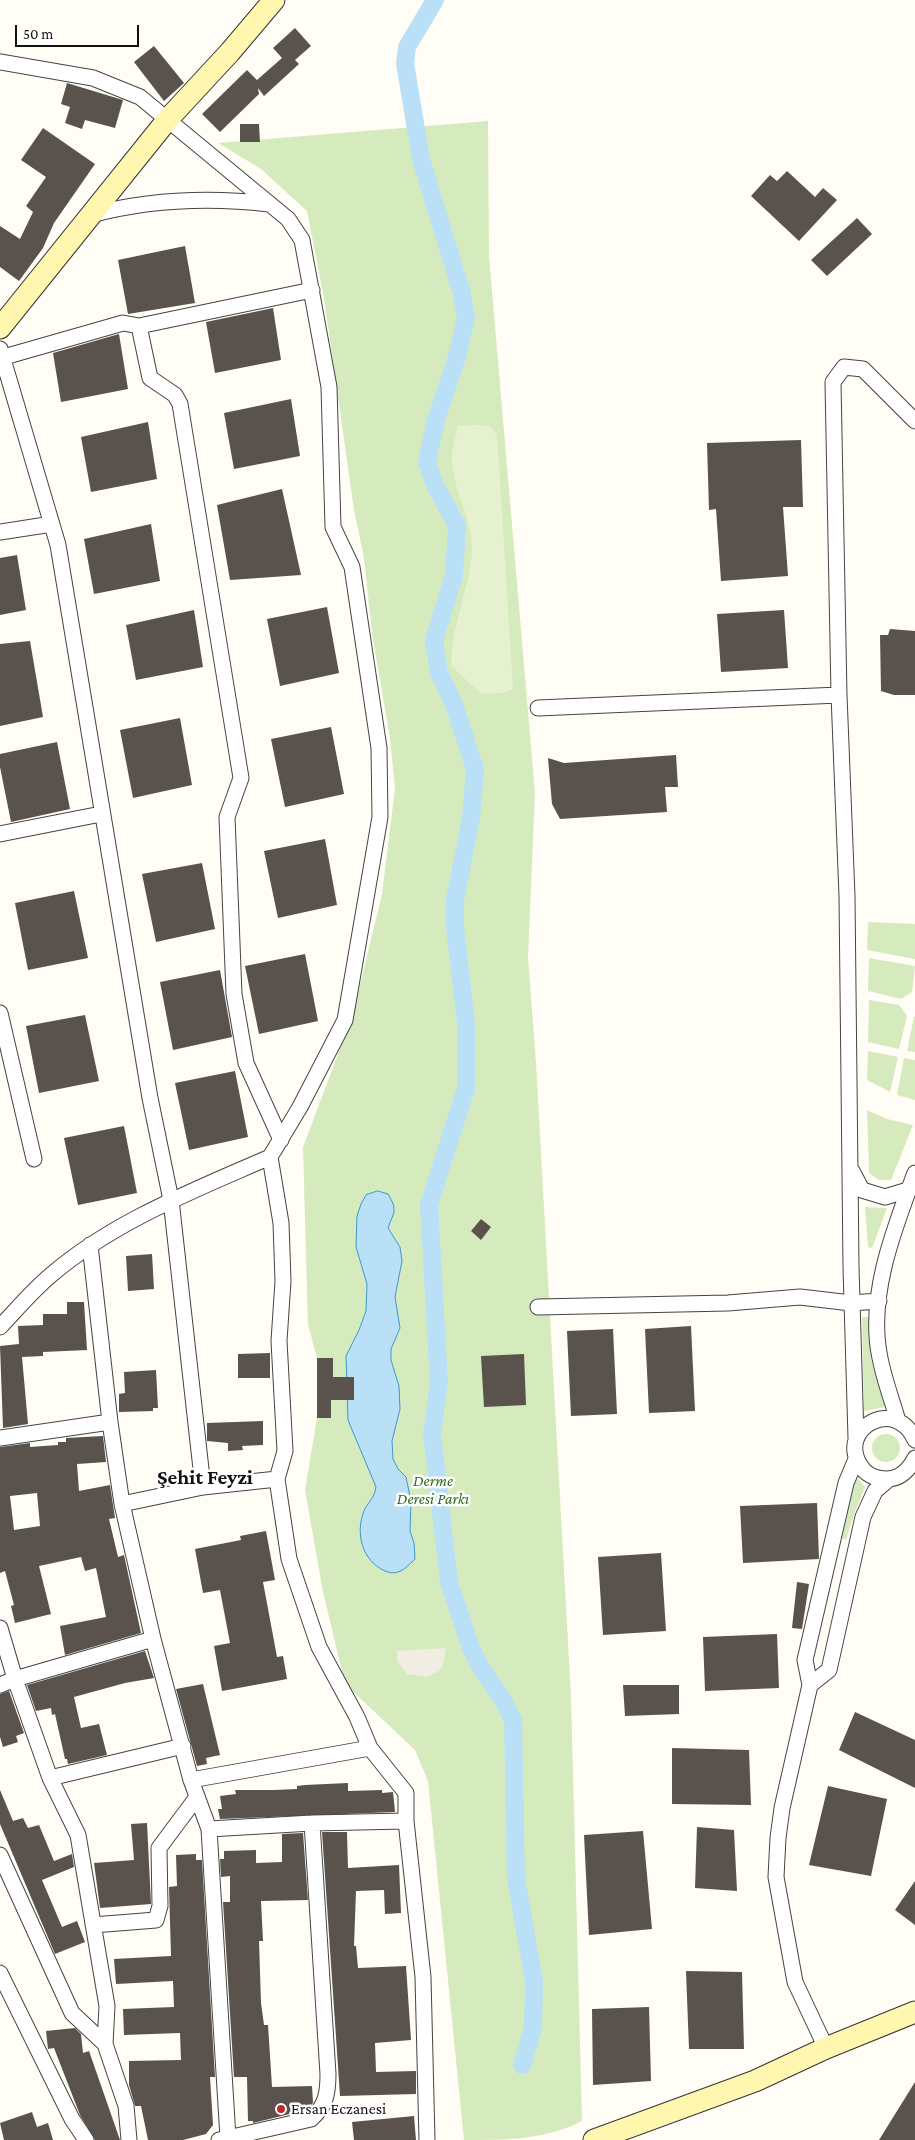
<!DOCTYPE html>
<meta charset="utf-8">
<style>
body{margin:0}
#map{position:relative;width:915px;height:2140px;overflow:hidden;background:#fffdf5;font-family:"Crimson Pro",serif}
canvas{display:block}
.scale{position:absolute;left:15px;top:25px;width:124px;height:22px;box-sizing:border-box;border:2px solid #111;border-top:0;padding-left:6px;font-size:15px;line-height:18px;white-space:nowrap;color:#111;-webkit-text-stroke:4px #fff;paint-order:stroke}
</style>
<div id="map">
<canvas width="915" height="2140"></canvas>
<div class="scale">50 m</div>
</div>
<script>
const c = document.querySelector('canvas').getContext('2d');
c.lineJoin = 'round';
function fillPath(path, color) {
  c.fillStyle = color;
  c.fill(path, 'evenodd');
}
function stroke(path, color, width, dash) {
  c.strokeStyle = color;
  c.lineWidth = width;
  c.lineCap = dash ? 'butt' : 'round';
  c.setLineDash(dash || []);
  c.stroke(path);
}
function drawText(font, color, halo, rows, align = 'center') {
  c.font = font + ' "Crimson Pro",serif';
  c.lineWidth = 5;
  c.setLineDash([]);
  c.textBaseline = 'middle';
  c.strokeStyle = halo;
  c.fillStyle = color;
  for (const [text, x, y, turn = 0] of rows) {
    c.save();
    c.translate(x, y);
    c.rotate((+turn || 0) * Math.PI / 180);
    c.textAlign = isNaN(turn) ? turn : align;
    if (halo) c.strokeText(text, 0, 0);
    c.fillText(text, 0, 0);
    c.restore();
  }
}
fillPath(new Path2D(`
 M488 121 489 256 535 793 528 957 536 1063 571 1697 582 2121C546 2140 505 2140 464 2140L428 1781 415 1750 345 1684 323 1592 305 1490 317 1418V1358L308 1324 303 1147 353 1014 382 894 395 788 390 738 372 633 364 558 354 510 324 298 307 211 261 169 218 143Z
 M868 922 915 924V959L867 950Z
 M869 958 915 966 912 992 901 999 868 991Z
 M869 1000 899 1005 907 1016 899 1049 868 1042Z
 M914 1017H915V1052L907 1051Z
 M868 1051 898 1057 890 1092 867 1080Z
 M904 1058 915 1060V1100L897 1095Z
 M867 1110 887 1119 913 1125 891 1180H879L869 1173Z
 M865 1207 887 1208 872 1248 868 1247Z
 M862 1317H869L871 1359 885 1407 864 1411Z
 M872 1448a14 14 0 1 1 28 0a14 14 0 1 1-28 0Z
 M856 1477 865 1487 854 1514 846 1540 842 1538Z`), '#d5ebbd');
fillPath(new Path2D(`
 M472 425 490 426 497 434 513 689 502 693 482 694 452 667C449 628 470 592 472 552 473 521 455 494 452 463 451 452 455 437 458 426Z`), '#e6f2cf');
fillPath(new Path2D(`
 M446 1648 443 1665 439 1671 427 1677 407 1674 397 1661V1651Z`), '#f1ede2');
const water = new Path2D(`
 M378 1191 388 1194C398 1211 394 1211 388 1228L400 1247 402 1261 395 1297 400 1328 391 1349V1360L399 1386 400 1409 392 1441 393 1459 398 1469 406 1477 411 1501 410 1531 414 1543 415 1559C407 1567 398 1577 385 1571 362 1561 355 1533 364 1511 368 1501 374 1500 376 1487L348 1420 346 1356 359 1330 366 1311 367 1284 356 1247 357 1216 361 1204 366 1195Z`);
fillPath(water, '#b9e0f7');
stroke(water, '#3f96cf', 1);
stroke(new Path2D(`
 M435 0 407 47 405 63 421 159 462 294 466 318 456 360 436 420 427 462 435 485 457 526 454 576 434 640 439 673 454 704 475 769 471 818 455 900V927L466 1024V1088L429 1205 439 1383 432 1433 449 1582 471 1648 480 1666 503 1700 513 1720 516 1878 534 1981 533 2028 522 2065`), '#b9e0f7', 18);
fillPath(new Path2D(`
 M295 28 311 46 295 60 299 64 264 96 258 88 259 94 220 132 202 114 247 70 257 80 282 58 273 48Z
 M154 46 184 83 164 101 134 62Z
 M67 83 123 100 115 128 85 120 82 129 65 123 70 107 61 104Z
 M240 124H259L260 142H240Z
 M43 128 95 164 54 223 43 248 19 281 0 267V226L20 239 33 212 26 206 46 177 21 160Z
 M787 171 815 197 823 188 837 200 799 241 751 196 770 175 777 181Z
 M857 218 872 234 827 276 811 260Z
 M185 246 195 303 128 314 118 260Z
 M273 308 281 360 215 373 206 322Z
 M119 334 128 389 61 402 53 353Z
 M291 399 300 456 234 469 224 413Z
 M148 422 157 479 91 492 81 437Z
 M801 440 803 507H783L788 576 721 581 716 509 709 510 707 443Z
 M282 489 301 575 230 580 217 505Z
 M151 524 160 581 94 594 84 539Z
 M17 555 26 610 0 615V558Z
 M327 607 339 673 280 686 267 619Z
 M194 610 203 667 136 680 126 625Z
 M784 610 788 668 721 672 717 614Z
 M890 629 915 631V695H894L881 691 880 635H888Z
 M30 641 43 717 0 726V644Z
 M180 718 192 785 133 798 120 730Z
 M331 727 344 794 285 807 271 739Z
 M57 742 70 809 11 822 0 767V754Z
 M676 755 678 787H665L667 812 560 819 552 804 548 758 564 763Z
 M325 839 337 905 278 918 264 851Z
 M202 863 215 929 156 942 142 874Z
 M74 891 88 958 28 970 15 903Z
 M305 954 318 1021 259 1034 245 966Z
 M220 970 232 1037 173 1050 160 982Z
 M85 1015 99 1081 39 1093 26 1026Z
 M235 1071 248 1137 189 1150 175 1083Z
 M124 1126 137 1193 78 1205 64 1138Z
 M481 1219 491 1227 481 1240 471 1231Z
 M152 1254 154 1289 128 1291 126 1256Z
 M67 1302H84L87 1350 43 1352V1356L22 1357 28 1424 3 1428 0 1346 19 1344 18 1326 43 1325V1314H67Z
 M691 1326 695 1411 649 1413 645 1329Z
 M613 1329 617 1414 571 1416 567 1331Z
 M270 1353V1378H238V1354Z
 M524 1354 526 1405 484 1407 481 1356Z
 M317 1358H333V1377H354V1400H331V1418H317Z
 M156 1370 158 1408H153V1411L119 1412V1394L125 1393 124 1372Z
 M263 1421V1445L242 1446 243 1450 228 1451V1443L207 1441V1423Z
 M103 1436 106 1462 77 1464 79 1491 110 1485 115 1518 109 1519 118 1557 124 1555 141 1633 65 1655 60 1626 106 1617 96 1568 85 1571 81 1557 39 1566 51 1614 15 1623 11 1606 14 1605 5 1571 0 1573V1447L30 1443V1447L58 1445V1442H66V1438ZM37 1493 40 1526 14 1530 10 1496Z
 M817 1503 819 1559 743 1563 740 1506Z
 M266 1531 275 1580 263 1582 277 1657 283 1656 287 1679 222 1691 214 1646 230 1643 220 1590 203 1593 195 1549 241 1540 240 1536Z
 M661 1553 666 1631 603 1635 598 1557Z
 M797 1582 809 1584 802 1629 792 1628Z
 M777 1634 779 1688 705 1691 703 1637Z
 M145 1651 154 1678 125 1683 74 1697 81 1728 99 1724 107 1755 68 1764 67 1759H65L55 1714 52 1715 51 1708 36 1711 27 1685Z
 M203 1684 220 1755 206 1758 207 1764 197 1766 176 1689Z
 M623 1685H679V1714L625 1716Z
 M9 1691 24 1733 16 1736 18 1742 3 1747 0 1737V1694Z
 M855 1712 915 1740V1788L839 1750Z
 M672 1748 749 1750 751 1805 672 1804Z
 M348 1783V1791L382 1790V1793L393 1792 395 1812 220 1819 218 1809H222L220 1796 236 1794 235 1790H275L297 1789V1786L305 1785Z
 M828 1786 887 1799 871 1876 809 1865Z
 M0 1790 13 1821 23 1818 28 1828 39 1825 54 1861 72 1854 74 1867 42 1880 62 1927 77 1921 85 1942 55 1954 0 1824Z
 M147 1823 151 1904 100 1908 94 1863 134 1860 131 1824Z
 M697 1827 734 1830 737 1891 695 1888Z
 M643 1831 652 1929 589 1935 584 1835Z
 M322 1832H347L348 1868 399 1865 401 1913 385 1914 384 1890 356 1891 354 1946H356L358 1968 406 1966 411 2040 375 2043 376 2072 416 2071V2094L340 2096Z
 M303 1833 308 1900 261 1901 263 1941H259L261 2003 264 2025H268L272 2087 312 2086 313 2103 306 2110 253 2123V2121H248L247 2077H234L223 1902H230V1876L221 1877 220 1859H224V1851L256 1850V1863L282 1862V1834Z
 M196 1854V1860H202L215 2077H210L213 2125 206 2134 183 2140H148L141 2106H135L129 2085V2061L181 2060 180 2033 124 2035 123 2009 174 2007 173 1981 116 1984 114 1959 171 1956 169 1887 177 1886 176 1855Z
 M915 1881V1925L895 1910Z
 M686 1971 742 1972 744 2049H689Z
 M649 2007 651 2081 593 2085 592 2009Z
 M75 2028 81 2034 83 2053 89 2051 120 2140H95L80 2115 54 2048 48 2049 46 2031Z
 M915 2082V2140H879Z
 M32 2112 37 2127 48 2123 53 2140H4L0 2123Z
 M414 2116 416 2140H354L352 2122Z`), '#5a524d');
const street = new Path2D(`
 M0 62 93 78 140 97 288 219 302 240 329 387 333 527 352 567 379 748 380 817 345 1020 300 1107 270 1157 281 1223 283 1281 279 1341 285 1451 277 1479 289 1559 319 1647 357 1717 370 1748 406 1793V1821L423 1977 427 2140
 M91 215C151 199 208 197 269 204
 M0 349 58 545 150 1098 171 1200 203 1487 277 1479
 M0 361 4 357 123 323 139 326
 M0 532 52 524
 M538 708 839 695
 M0 834 101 814
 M0 1013 34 1159
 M281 1140 246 1063 234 994 227 817 241 778 180 404 175 395 150 378 139 326 312 290
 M852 1171 862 1190 885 1197 908 1190
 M90 1245 110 1422 122 1504
 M538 1307 728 1303 800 1297 851 1303 879 1301
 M0 1327C17 1309 33 1290 51 1275 114 1221 195 1190 270 1157
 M898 1421C892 1400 884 1379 880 1358 867 1297 894 1229 915 1173
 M0 1438 110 1422
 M856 1438 851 1267 847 896 839 695 833 382 844 367 863 369 915 421
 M915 1440C896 1396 837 1428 860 1465 865 1474 875 1479 886 1479 900 1479 909 1470 915 1458
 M856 1459 846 1483 805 1660 810 1685 829 1670 863 1517 875 1491 889 1479
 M203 1487 122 1504 153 1639 191 1780 209 1829 228 2138
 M0 1628 15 1679 50 1778 78 1835 107 2006 105 2044
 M0 1685 15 1679 153 1639
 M810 1685 782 1808 778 1838 776 1877 795 1982 826 2048
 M50 1778 183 1746
 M191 1780 370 1748
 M209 1829 312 1823
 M0 1855 72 2013 105 2044 126 2106 129 2140
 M93 1925 156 1920 160 1906 159 1848 197 1797
 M0 1973 72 2119 86 2140
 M219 2140 311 2119C326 2106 328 2093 328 2074L312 1823 406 1821`);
const secondary = new Path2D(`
 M0 328 168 119 230 52 274 0
 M594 2140 755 2081 826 2048 915 2012`);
stroke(street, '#444', 17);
stroke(secondary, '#333', 23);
stroke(street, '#fff', 15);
stroke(secondary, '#fff6b0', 21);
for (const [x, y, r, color] of [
 [281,2109,5,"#c4262e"]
]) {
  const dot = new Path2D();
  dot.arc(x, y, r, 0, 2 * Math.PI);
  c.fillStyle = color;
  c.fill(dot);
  stroke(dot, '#fff', 2);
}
drawText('italic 16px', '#2f6b1f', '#fff', [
 ["Derme",433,1481],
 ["Deresi Parkı",433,1499]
]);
drawText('16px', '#111', '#fff', [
 ["Ersan Eczanesi",291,2109]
], 'left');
drawText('bold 21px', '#111', '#fff', [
 ["Şehit Feyzi",205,1478]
]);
</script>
